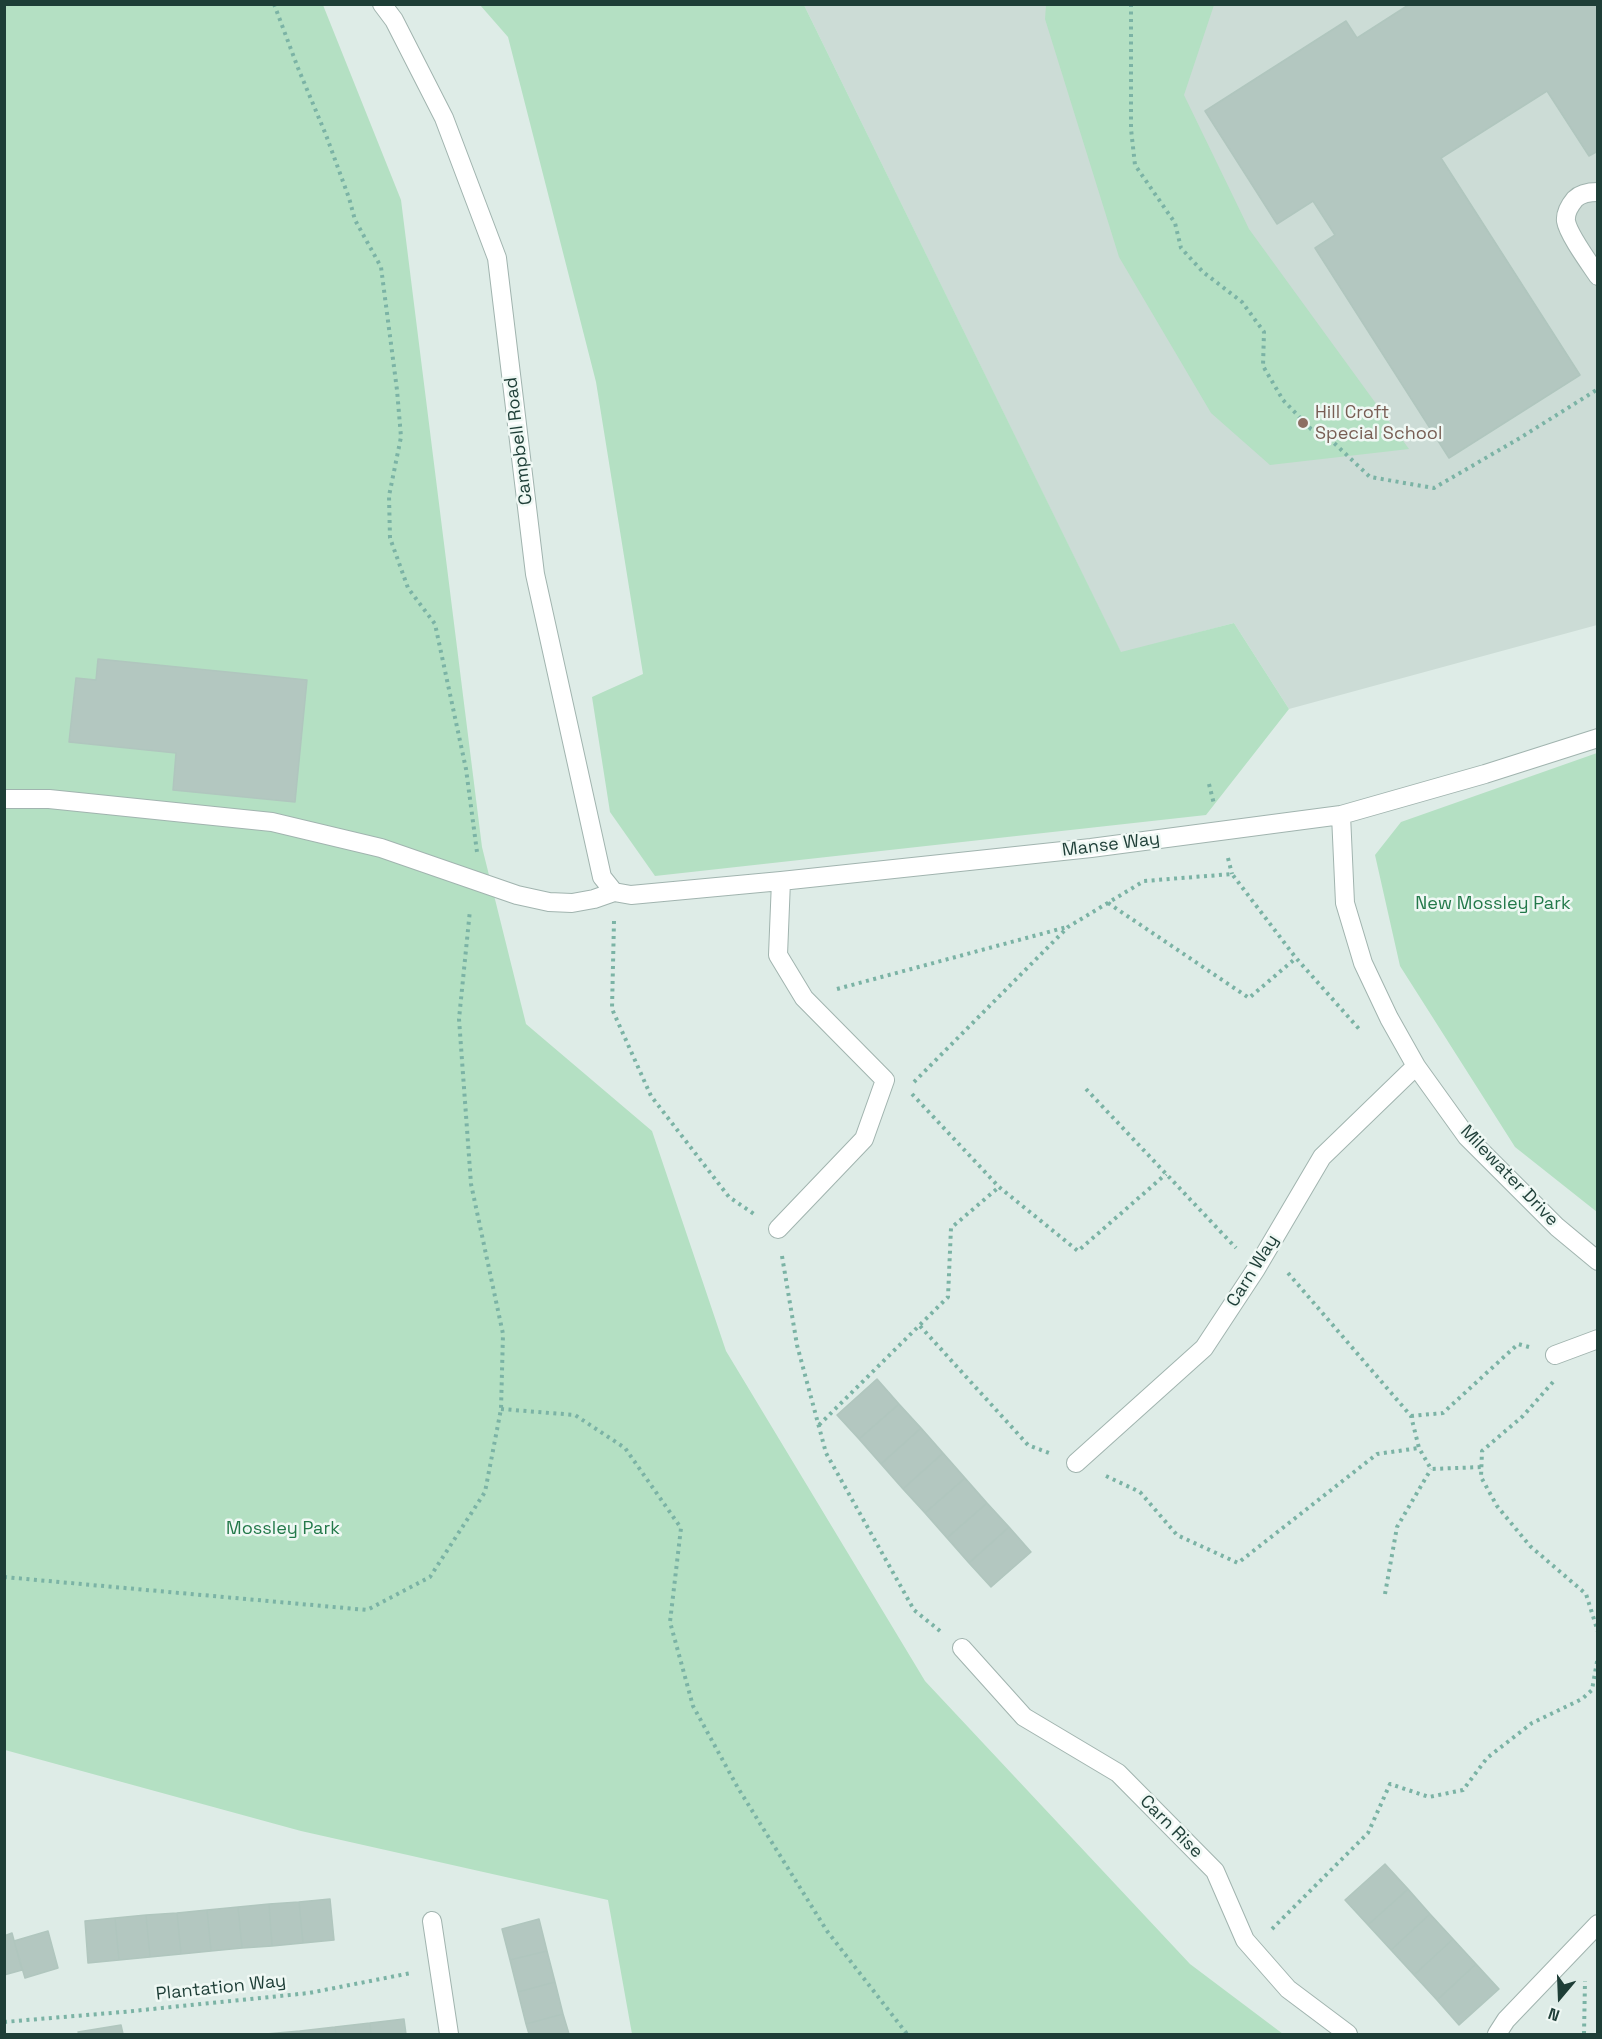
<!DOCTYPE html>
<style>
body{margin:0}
#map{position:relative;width:1602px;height:2039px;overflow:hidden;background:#deece7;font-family:"Space Grotesk",sans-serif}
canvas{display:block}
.frame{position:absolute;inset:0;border:6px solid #1e3e37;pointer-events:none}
.north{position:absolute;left:1530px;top:1967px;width:60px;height:60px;-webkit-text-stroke:4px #eff8f4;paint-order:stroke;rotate:199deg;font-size:16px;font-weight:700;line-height:24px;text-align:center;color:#1e3e37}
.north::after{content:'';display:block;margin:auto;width:21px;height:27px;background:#1e3e37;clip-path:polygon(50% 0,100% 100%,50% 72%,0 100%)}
</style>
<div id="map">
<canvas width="1602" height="2039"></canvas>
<div class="frame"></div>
<div class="north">N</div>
</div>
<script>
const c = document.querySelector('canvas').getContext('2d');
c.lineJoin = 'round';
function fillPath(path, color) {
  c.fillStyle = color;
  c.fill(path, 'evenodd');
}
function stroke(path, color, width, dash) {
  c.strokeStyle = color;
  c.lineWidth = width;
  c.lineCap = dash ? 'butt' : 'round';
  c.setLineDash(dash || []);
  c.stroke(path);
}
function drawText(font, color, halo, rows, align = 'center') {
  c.font = font + ' "Space Grotesk",sans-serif';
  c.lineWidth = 5;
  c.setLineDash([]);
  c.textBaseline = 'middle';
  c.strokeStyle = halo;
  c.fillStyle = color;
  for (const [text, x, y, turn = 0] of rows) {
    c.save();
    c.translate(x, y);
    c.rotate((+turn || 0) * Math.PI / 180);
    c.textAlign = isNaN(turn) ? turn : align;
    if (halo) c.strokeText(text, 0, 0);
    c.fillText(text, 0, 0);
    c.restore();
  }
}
fillPath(new Path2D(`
 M804 5H1597V625L1289 709 1234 623 1121 653Z`), '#ccdcd6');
fillPath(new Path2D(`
 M5 5H323L401 200 482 847 526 1024 652 1131 726 1351 925 1681 1190 1964 1283 2034H632L608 1900 301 1831 5 1750Z
 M480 5H804L1121 652 1234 623 1289 709 1206 815 655 876 610 812 592 697 643 674 596 382 508 37Z
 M1046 5H1214L1184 95 1249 229 1409 449 1270 465 1211 413 1119 257 1045 19Z
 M1597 753H1598L1597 1212 1515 1147 1400 966 1375 855 1401 822Z`), '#b4e0c3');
const building = new Path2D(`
 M1410 4H1598V151L1589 156 1547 91 1441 158 1580 375 1449 458 1315 248 1335 235 1313 201 1277 224 1205 111 1346 21 1357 38Z
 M98 659 307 680 295 802 173 790 176 753 69 742 76 678 96 680Z
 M877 1379 899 1404 859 1439 837 1415Z
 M899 1404 921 1428 881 1464 859 1439Z
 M921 1428 943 1453 903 1489 881 1464Z
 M943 1453 965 1478 925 1513 903 1489Z
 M965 1478 987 1503 947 1538 925 1513Z
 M987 1503 1009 1527 969 1563 947 1538Z
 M1009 1527 1031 1552 991 1587 969 1563Z
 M1385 1864 1408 1889 1368 1925 1345 1900Z
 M1408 1889 1430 1914 1391 1950 1368 1925Z
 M330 1899 334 1940 303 1943 299 1902Z
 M299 1902 303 1943 272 1946 269 1904Z
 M269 1904 272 1946 242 1948 238 1907Z
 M238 1907 242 1948 211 1951 207 1910Z
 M207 1910 211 1951 181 1954 177 1913Z
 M177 1913 181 1954 150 1957 146 1915Z
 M1430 1914 1453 1939 1414 1975 1391 1950Z
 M146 1915 150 1957 119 1960 115 1918Z
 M115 1918 119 1960 88 1963 85 1921Z
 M539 1919 547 1951 510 1960 502 1929Z
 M48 1931 58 1968 25 1978 14 1941Z
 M12 1933 22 1970 4 1975V1936Z
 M1453 1939 1476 1964 1437 2000 1414 1975Z
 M547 1951 555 1982 518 1992 510 1960Z
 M1476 1964 1499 1989 1459 2025 1437 2000Z
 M555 1982 563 2014 526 2024 518 1992Z
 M563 2014 569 2034H529L526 2024Z
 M404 2019 406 2034H371L370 2023Z
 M370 2023 371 2034H336L335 2027Z
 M121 2025 123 2034H79L78 2032Z
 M335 2027 336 2034H301L300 2031Z
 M300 2031 301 2034H266Z`);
fillPath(building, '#b3c7c0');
stroke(building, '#b0c6be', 1.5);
const minor = new Path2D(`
 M382 4 394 20 444 118 497 258 535 574 602 877 614 892
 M1598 192C1590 192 1581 193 1575 199 1570 205 1565 212 1566 221 1568 234 1590 264 1598 276
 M4 799H49L272 822 381 848 517 895 549 902 572 903 594 899 614 892
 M1341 815 1345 903 1363 963 1389 1018 1416 1066 1467 1137 1557 1227 1598 1261
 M614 892 631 895 781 881 1091 848 1341 815 1485 774 1598 738
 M778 1229 864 1139 885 1080 804 998 778 955 781 881
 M1555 1355 1598 1339
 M1076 1463 1204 1348 1256 1269 1322 1157 1416 1066
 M962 1648 1024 1717 1118 1773 1215 1871 1245 1940 1288 1989 1348 2034
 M432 1921 449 2034
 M1497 2034 1506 2020 1598 1924`);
stroke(minor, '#a1b4af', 20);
stroke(new Path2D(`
 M274 4 298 68 326 135 349 198 355 220 381 267 397 390 401 437 389 496 390 538 408 588 435 624 466 769 477 852
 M1131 4V129L1135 165 1175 223 1181 248 1203 272 1242 302 1264 332 1263 366 1283 400 1311 429 1333 442 1370 477 1434 488 1520 438 1598 389
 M1209 784 1214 804
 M1228 858 1232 874
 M1108 903 1249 998 1296 958
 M614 921 612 1009 651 1096 729 1197 754 1214
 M837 989 1067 927
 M914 1082 1068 927 1144 881 1232 874 1296 958 1360 1030
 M1086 1089 1236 1248
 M912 1094 999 1187 1078 1251 1166 1174
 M782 1256 797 1345 826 1453 914 1610 940 1631
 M1288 1273 1411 1416 1419 1448 1431 1469 1482 1467
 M920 1326 1028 1445 1049 1453
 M1553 1382 1523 1416 1482 1451 1481 1477 1497 1506 1530 1546 1586 1594 1598 1632
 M501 1409 575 1415 625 1448 681 1528 670 1622 693 1706 738 1788 827 1931 907 2034
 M1411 1416 1443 1413 1518 1344 1529 1347
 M819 1425 948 1297 951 1228 999 1187
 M1106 1476 1140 1492 1177 1535 1238 1563 1377 1454 1419 1448
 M4 1577 367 1610 430 1577 485 1492 501 1409 503 1334 471 1184 459 1019 470 910
 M1385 1594 1397 1527 1431 1469
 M1272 1929 1368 1833 1390 1784 1429 1797 1463 1790 1487 1758 1532 1723 1582 1699 1592 1690 1598 1656
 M4 2022 123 2012 309 1993 411 1973
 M1584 2034 1585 1981`), '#7bb3a5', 4, [3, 4.5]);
stroke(minor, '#fff', 18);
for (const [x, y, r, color] of [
 [1303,423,6,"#8d6e63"]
]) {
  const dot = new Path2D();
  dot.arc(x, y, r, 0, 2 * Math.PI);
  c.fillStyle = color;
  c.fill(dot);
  stroke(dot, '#eff8f4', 2);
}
drawText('18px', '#785e54', '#eff8f4', [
 ["Hill Croft",1315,413],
 ["Special School",1315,434]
], 'left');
drawText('18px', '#1e3e37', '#eff8f4', [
 ["Campbell Road",519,441,-97],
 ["Manse Way",1111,845,-7],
 ["Milewater Drive",1509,1176,46],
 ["Carn Way",1253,1271,-58],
 ["Carn Rise",1171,1827,45],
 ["Plantation Way",221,1988,-6]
]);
drawText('18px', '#23794a', '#eff8f4', [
 ["New Mossley Park",1493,904],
 ["Mossley Park",283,1529]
]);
</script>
